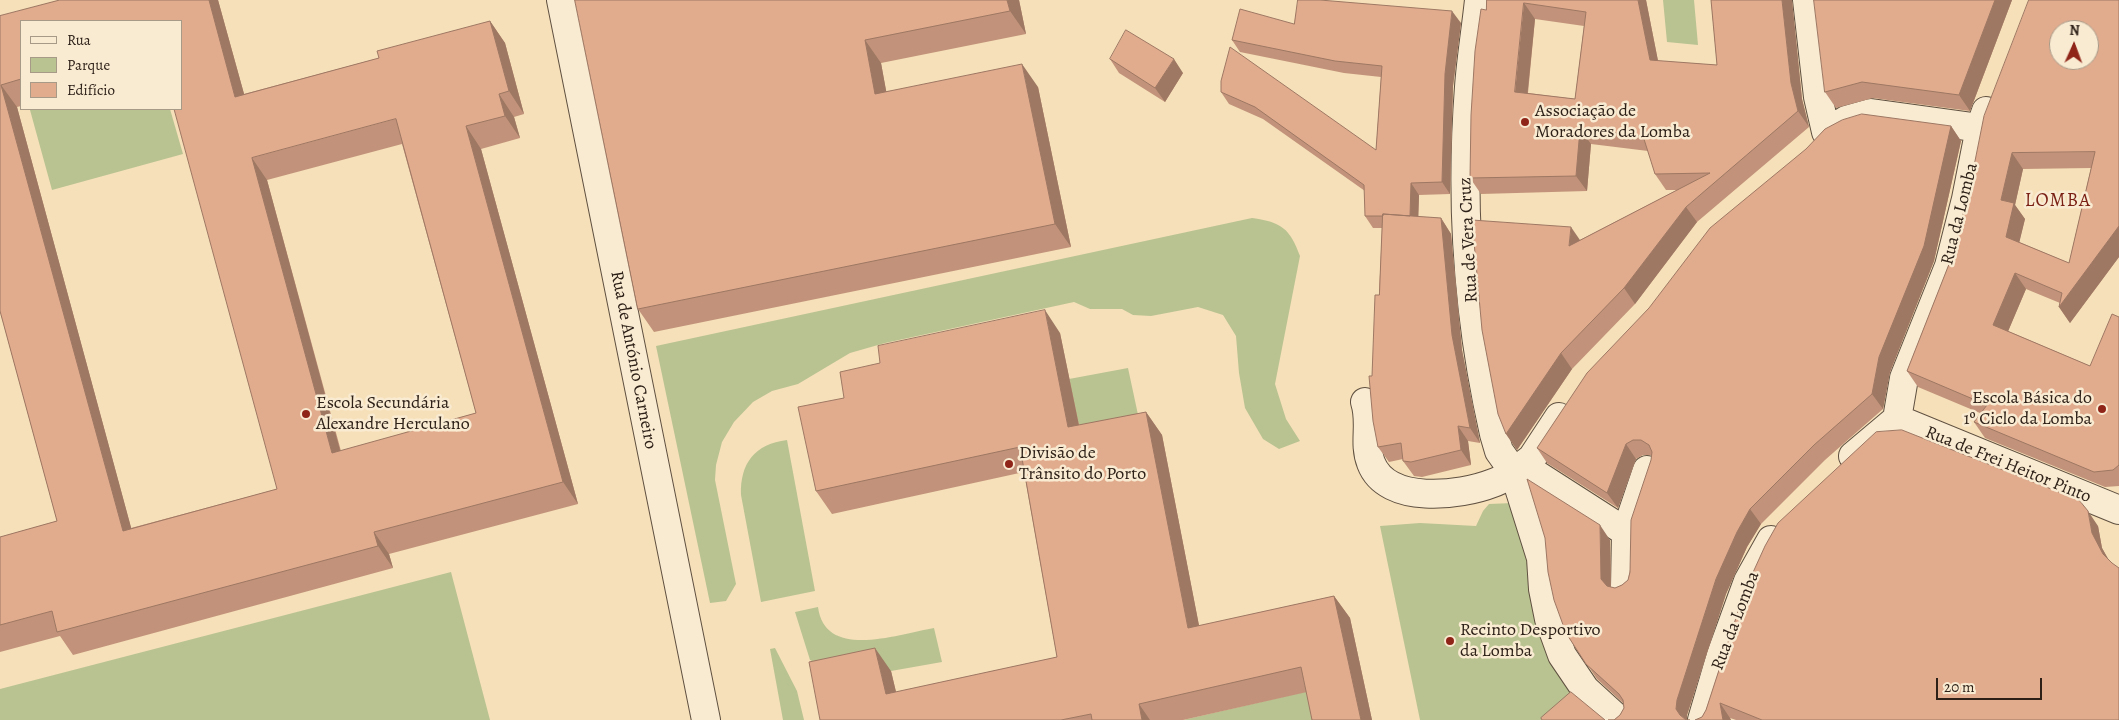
<!DOCTYPE html>
<meta charset="utf-8">
<style>
body{margin:0}
#map{position:relative;width:2119px;height:720px;overflow:hidden;background:#f6e0b9;font-family:Alegreya,serif}
canvas{display:block}
.legend{position:absolute;left:20px;top:20px;width:162px;height:90px;box-sizing:border-box;background:#f9ebd2;border:1px solid #a79a87;margin:0;padding:6px 9px;list-style:none;font-size:15px;color:#2d2017}
.legend li{display:flex;align-items:center;gap:10px;height:25px}
.legend b{width:25px;border:1px solid #a79a87}
.north{position:absolute;left:2049px;top:20px;width:50px;height:50px;box-sizing:border-box;background:#f9ebd2;border:1px solid #a79a87;border-radius:50%;rotate:2deg;font-size:14px;font-weight:700;line-height:20px;text-align:center;color:#2d2017}
.north::after{content:'';display:block;margin:auto;width:18px;height:22px;background:#8f2418;clip-path:polygon(50% 0,100% 100%,50% 72%,0 100%)}
.scale{position:absolute;left:1936px;top:678px;width:106px;height:22px;box-sizing:border-box;border:2px solid #2d2017;border-top:0;padding-left:6px;font-size:15px;line-height:18px;white-space:nowrap;color:#2d2017;-webkit-text-stroke:4px #f9ebd2;paint-order:stroke}
</style>
<div id="map">
<canvas width="2119" height="720"></canvas>
<ul class="legend">
<li><b style="height:6px;background:#f9ebd2"></b>Rua</li>
<li><b style="height:14px;background:#b9c391"></b>Parque</li>
<li><b style="height:14px;background:#e1ab8e"></b>Edifício</li>
</ul>
<div class="north">N</div>
<div class="scale">20 m</div>
</div>
<script>
const c = document.querySelector('canvas').getContext('2d');
c.lineJoin = 'round';
function fillPath(path, color) {
  c.fillStyle = color;
  c.fill(path, 'evenodd');
}
function stroke(path, color, width, dash) {
  c.strokeStyle = color;
  c.lineWidth = width;
  c.lineCap = dash ? 'butt' : 'round';
  c.setLineDash(dash || []);
  c.stroke(path);
}
function drawText(font, color, halo, rows, align = 'center') {
  c.font = font + ' Alegreya,serif';
  c.lineWidth = 5;
  c.setLineDash([]);
  c.textBaseline = 'middle';
  c.strokeStyle = halo;
  c.fillStyle = color;
  for (const [text, x, y, turn = 0] of rows) {
    c.save();
    c.translate(x, y);
    c.rotate((+turn || 0) * Math.PI / 180);
    c.textAlign = isNaN(turn) ? turn : align;
    if (halo) c.strokeText(text, 0, 0);
    c.fillText(text, 0, 0);
    c.restore();
  }
}
fillPath(new Path2D(`
 M1663 0H1694L1698 45 1667 42Z
 M36 109H170L183 154 52 190 30 110Z
 M1252 218C1282 222 1290 229 1300 256L1275 384 1286 419 1300 441 1279 449 1263 439 1245 408 1239 373 1236 336 1223 315 1198 307 1151 316 1133 315 1122 309H1090L1074 302 885 343 850 353 798 384 772 391 753 402 734 422 722 442 716 465 715 480 736 584 726 601 710 603 656 346Z
 M1128 368 1143 438 1084 450 1069 379Z
 M787 440 815 591 761 602 741 495C740 463 755 444 787 440Z
 M1513 503 1538 611 1589 702 1568 720H1420L1380 526 1420 523 1476 526 1483 511 1489 504Z
 M451 572 490 720H0V689Z
 M818 607C825 661 898 634 934 628L942 662 891 671 820 665 810 660 795 612Z
 M775 648 797 691 804 720H783L770 649Z
 M1317 689 1324 720H1183Z`), '#b9c391');
const minor = new Path2D(`
 M561 0 706 720
 M1479 0C1476 29 1471 58 1469 87 1460 203 1468 320 1494 434L1499 451 1514 472
 M1807 0 1818 97 1826 132
 M1830 130 1846 120 1871 113 1980 128
 M1365 402C1372 423 1363 443 1371 463 1387 505 1460 496 1493 483 1500 481 1507 476 1514 472
 M1559 417 1532 458 1514 472 1541 558 1543 589 1549 619 1562 655 1585 689 1619 720
 M1897 419 2119 510
 M1853 456 1897 419 1904 378 1949 266 1966 199 1980 128 1986 111
 M1514 472 1534 473 1626 532
 M1625 587 1626 532 1647 470
 M1702 720 1721 655 1748 581 1771 540`);
stroke(minor, '#5f5040', 30);
stroke(minor, '#f9ebd2', 28);
fillPath(new Path2D(`
 M60 0H218L244 94 379 58 490 21 505 43 524 114 514 117 520 138 481 149 578 504 389 554 393 568 73 655 60 636 0 652V537L57 521 0 311V16ZM21 21H181L277 489 131 528 17 107 21 106ZM402 144 476 413 341 451 267 180Z
 M575 0H1019L1026 34 881 63 886 91 1038 87 1071 247 654 332 638 309Z
 M1487 0H1646L1658 61 1717 65 1711 0H1792L1802 99 1809 127 1697 222 1635 304 1572 369 1517 450 1506 434 1580 240 1677 190H1666L1655 174 1648 151 1591 144 1587 191 1481 194 1470 178ZM1535 19 1584 26 1575 99 1528 93Z
 M1814 0H2012L1970 111 1873 98 1836 108 1825 92Z
 M2029 0H2119V257L2070 323 2059 307 2060 303 2026 289 2008 331 2090 366 2119 317V486L2105 487 1985 438 1974 422 1980 413 1918 387 1907 371 1953 254ZM2091 168 2069 263 2019 242 2025 219 2015 205 2023 169Z
 M1461 23 1453 86 1450 194 1419 195 1418 217 1441 218 1451 234 1462 350 1480 443 1468 441 1471 465 1422 477 1414 476 1403 461V459L1389 462 1378 447 1372 376 1379 295 1382 228H1373L1365 216V191L1263 119 1229 104 1221 92 1376 150 1381 77 1344 73 1240 52 1232 40 1294 24Z
 M1110 59 1183 73 1165 102 1119 73Z
 M1951 126 1961 141 1934 261 1890 372 1883 409 1825 460 1761 524 1747 547 1726 594 1687 715V720H1614L1620 715 1624 708 1623 703 1597 679 1566 633 1610 540 1611 587 1615 588 1622 585 1628 580 1651 460 1652 455H1643L1636 459 1618 508 1547 463 1537 448Z
 M1060 333 1079 425 1146 412 1162 435 1199 626 1334 596 1350 618 1372 720H1312L1307 692 1183 720H820L891 671 896 692 1057 657 1024 472 832 514 816 491 844 398Z
 M2098 526 2102 548 2109 561 2119 720H1736L1730 718 1731 720H1695L1702 717 1706 710 1745 590Z`), '#c2937a');
fillPath(new Path2D(`
 M209 0H218L251 119 235 97Z
 M1007 0H1019L1026 34 1010 11Z
 M1638 0H1646L1661 76 1650 60Z
 M1782 0H1792L1802 99 1809 127 1798 111 1791 83Z
 M1995 0H2012L1970 111 1959 95Z
 M1524 3 1535 19 1526 108 1515 92Z
 M1452 11 1461 23 1453 86 1450 194 1442 182 1445 74Z
 M490 21 505 43 524 114 509 91Z
 M865 40 881 63 891 117 875 94Z
 M1174 59 1183 73 1165 102 1155 88Z
 M1022 64 1038 87 1071 247 1055 224Z
 M1 85 17 107 138 553 123 531Z
 M499 94 514 117 520 138 505 116Z
 M466 126 481 149 578 504 563 482Z
 M1951 126 1961 141 1934 261 1890 372 1883 409 1872 394 1879 357Z
 M1580 129 1591 144 1587 191 1576 176Z
 M2012 153 2023 169 2015 205 2025 219 2017 252 2006 237 2001 200Z
 M252 158 267 180 347 476 332 453Z
 M1411 183 1419 195 1418 229 1410 217Z
 M1686 207 1697 222 1635 304 1624 288Z
 M1441 218 1451 234 1462 350 1480 443 1470 428 1452 335Z
 M2119 226V257L2070 323 2059 307Z
 M1571 227 1582 243 1569 246Z
 M2015 273 2026 289 2004 341 1993 325Z
 M1045 310 1060 333 1084 450 1068 427Z
 M1561 353 1572 369 1517 450 1506 434Z
 M1146 412 1162 435 1204 651 1188 628Z
 M1458 426 1468 441 1471 465 1461 450Z
 M1626 444 1636 459 1618 508 1607 493Z
 M1750 509 1761 524 1747 547 1726 594 1687 715V720L1680 715 1676 709 1677 700 1716 579 1737 532Z
 M2088 511 2098 526 2102 548 2114 569 2103 554 2092 533Z
 M1600 525 1610 540 1611 594 1601 579Z
 M374 532 389 554 393 568 378 546Z
 M1334 596 1350 618 1372 720H1361Z
 M875 648 891 671 902 717 886 694Z
 M1720 703 1730 718 1731 720H1723Z
 M1139 704 1150 720H1142Z`), '#9e7863');
const building = new Path2D(`
 M60 0H209L235 97 379 58 377 51 490 21 509 91 499 94 505 116 466 126 563 482 374 532 378 546 57 632 52 611 0 625V537L57 521 0 311V16ZM21 21H181V109H174L277 489 123 531 1 85 21 79ZM396 119 476 413 332 453 252 158Z
 M575 0H1007L1010 11 865 40 875 94 1022 64 1055 224 638 309Z
 M1298 0H1320L1452 11 1445 74 1442 182 1411 183 1410 216 1383 214V216H1365L1364 185 1255 107 1221 92V81L1230 47 1376 150 1382 66 1335 61 1232 40 1240 9 1294 24Z
 M1487 0H1638L1650 60 1717 65 1711 0H1782L1791 83 1798 111 1686 207 1624 288 1561 353 1506 434 1498 414 1482 330 1472 220 1571 227 1569 246 1710 173 1655 174 1643 136 1580 129 1576 176 1470 178 1471 115 1475 51 1481 9 1486 10ZM1524 3 1586 12 1575 99 1515 92Z
 M1814 0H1995L1959 95 1862 82 1825 92Z
 M2029 0H2119V226L2059 307 2062 293 2015 273 1993 325 2090 366 2112 314 2119 317V465L2113 470 2094 472 1974 422 1987 405 1907 371 1953 254 1970 186 1984 116ZM2059 30H2089V60H2059ZM2095 152 2069 263 2006 237 2014 203 2001 200 2012 153Z
 M1126 30 1174 59 1155 88 1110 59Z
 M1862 114 1951 126 1924 246 1879 357 1872 394 1814 445 1750 509 1737 532 1716 579 1677 700 1676 709 1680 715 1686 720H1690H1608H1614L1620 715 1624 708 1623 700 1619 694 1586 664 1566 633 1554 600 1548 572 1545 538 1527 479 1600 525 1601 579 1607 586 1615 588 1622 585 1628 580 1630 572 1631 520 1651 460 1652 452 1649 445 1641 440H1633L1626 444 1607 493 1537 448 1587 373 1649 308 1710 228 1806 149 1825 129 1842 120Z
 M1383 214 1441 218 1452 335 1470 428 1458 426 1461 450 1411 462 1403 461 1401 443 1378 447 1373 421 1369 376H1372L1375 295H1379Z
 M1045 310 1068 427 1146 412 1188 628 1334 596 1361 720H1312L1301 667 1139 704 1142 720H1092L1091 714 1061 720H820L809 662 875 648 886 694 1057 657 1020 447 816 491 798 407 844 398 840 372 880 363 878 346Z
 M1902 430 2079 500 2088 511 2092 533 2103 554 2112 563 2119 568V720H1762L1720 703 1723 720H1695L1702 717 1706 710 1745 590 1765 546 1778 523 1876 432Z
 M1571 692 1605 720H1542L1541 718Z`);
fillPath(building, '#e1ab8e');
stroke(building, '#9e7863', 1);
for (const [x, y, r, color] of [
 [1525,122,5,"#8f2418"],
 [2102,409,5,"#8f2418"],
 [306,414,5,"#8f2418"],
 [1009,464,5,"#8f2418"],
 [1450,641,5,"#8f2418"]
]) {
  const dot = new Path2D();
  dot.arc(x, y, r, 0, 2 * Math.PI);
  c.fillStyle = color;
  c.fill(dot);
  stroke(dot, '#f9ebd2', 2);
}
drawText('18px', '#2d2017', '#f9ebd2', [
 ["Associação de",1535,112],
 ["Moradores da Lomba",1535,133],
 ["Escola Básica do",2092,399,"right"],
 ["1º Ciclo da Lomba",2092,420,"right"],
 ["Escola Secundária",316,404],
 ["Alexandre Herculano",316,425],
 ["Divisão de",1019,454],
 ["Trânsito do Porto",1019,475],
 ["Recinto Desportivo",1460,631],
 ["da Lomba",1460,652]
], 'left');
drawText('18px', '#2d2017', '#f9ebd2', [
 ["Rua da Lomba",1960,214,-76],
 ["Rua de Vera Cruz",1469,240,-93],
 ["Rua de António Carneiro",633,360,79],
 ["Rua de Frei Heitor Pinto",2008,465,22],
 ["Rua da Lomba",1736,621,-69]
]);
c.letterSpacing = '1px';
drawText('19px', '#7a1f14', '#f9ebd2', [
 ["LOMBA",2058,201]
]);
c.letterSpacing = '0px';
</script>
